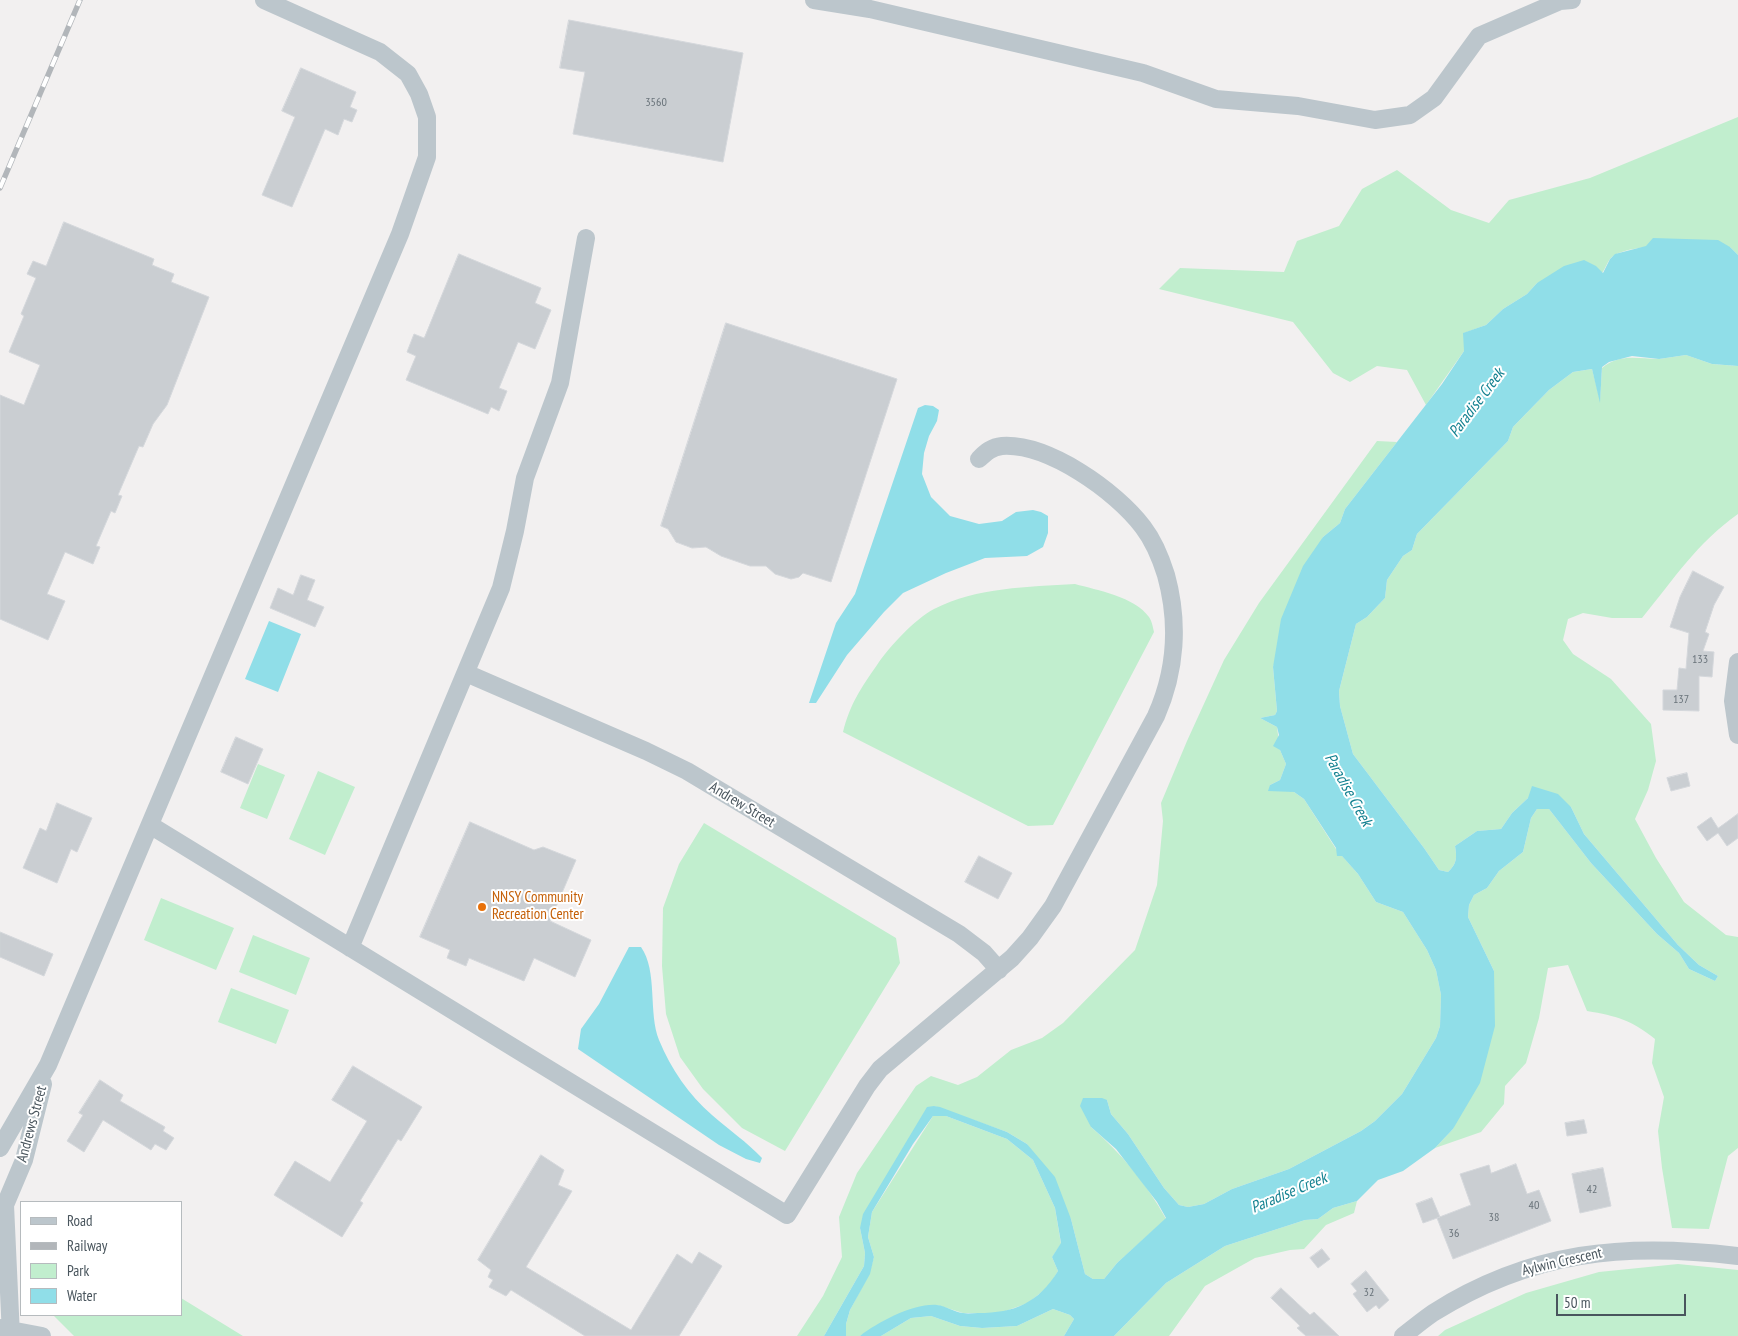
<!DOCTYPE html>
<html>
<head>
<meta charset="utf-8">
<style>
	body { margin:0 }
	#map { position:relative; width:1738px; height:1336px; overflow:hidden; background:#f2f0f0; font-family:"PT Sans Narrow",sans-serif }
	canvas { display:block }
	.legend { position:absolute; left:20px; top:1201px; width:162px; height:115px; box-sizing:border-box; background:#fff; border:1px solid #b6bbbe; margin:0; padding:6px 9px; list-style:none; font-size:15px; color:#49555d }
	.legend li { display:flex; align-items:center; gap:10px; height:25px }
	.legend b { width:25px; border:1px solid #b6bbbe }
	.scale { position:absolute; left:1556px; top:1294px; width:130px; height:22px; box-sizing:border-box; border:2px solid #49555d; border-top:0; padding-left:6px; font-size:15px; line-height:18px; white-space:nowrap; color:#49555d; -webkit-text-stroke:4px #fff; paint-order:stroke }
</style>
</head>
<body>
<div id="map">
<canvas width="1738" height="1336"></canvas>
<ul class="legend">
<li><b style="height:6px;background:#bcc6cc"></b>Road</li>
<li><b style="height:6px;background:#b2b6ba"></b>Railway</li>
<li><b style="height:14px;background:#c1eece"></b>Park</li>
<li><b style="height:14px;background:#90dee8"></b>Water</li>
</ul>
<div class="scale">50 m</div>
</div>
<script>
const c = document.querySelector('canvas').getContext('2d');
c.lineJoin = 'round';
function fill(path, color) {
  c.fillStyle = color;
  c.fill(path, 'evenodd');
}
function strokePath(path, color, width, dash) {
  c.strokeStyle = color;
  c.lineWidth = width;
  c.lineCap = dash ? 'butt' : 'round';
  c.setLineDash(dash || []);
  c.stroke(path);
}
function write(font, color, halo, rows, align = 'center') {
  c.font = font + ' "PT Sans Narrow",sans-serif';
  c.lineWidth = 4;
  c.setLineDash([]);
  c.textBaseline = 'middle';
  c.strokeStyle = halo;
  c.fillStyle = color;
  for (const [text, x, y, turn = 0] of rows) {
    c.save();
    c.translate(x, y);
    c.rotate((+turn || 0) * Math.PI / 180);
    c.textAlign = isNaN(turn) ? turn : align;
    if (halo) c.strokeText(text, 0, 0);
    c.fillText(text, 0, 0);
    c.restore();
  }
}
fill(new Path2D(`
	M1738,117V255L1730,247C1706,246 1625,241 1610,259C1607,263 1605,269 1602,273L1537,283L1527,294L1503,309L1486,325L1464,333V351L1426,405L1407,370L1377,366L1350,382L1333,373L1293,322L1159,289L1180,268L1284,272L1297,241L1339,226L1362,189L1397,170L1451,210L1489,223L1509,200L1590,178Z
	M1686,355L1712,364L1738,366V514C1697,543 1674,579 1642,618H1612L1583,613L1568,619L1563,640L1573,654L1611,679L1651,724L1656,761L1648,790L1635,819L1656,858L1684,902L1726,935L1738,937V1148L1728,1156L1709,1229L1672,1228L1662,1168L1658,1131L1664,1097L1652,1063L1655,1039C1631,1020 1617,1016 1587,1011L1568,965L1548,968L1539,1018L1526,1063L1505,1086L1504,1104L1481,1132L1435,1148L1453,1129L1494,971L1468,917L1469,905L1474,895L1487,888L1499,871L1523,852L1531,818L1537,809H1549L1591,863L1657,934L1679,953L1689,969L1715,981L1718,976L1699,965L1678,945L1584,834L1571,807L1528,798L1512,813L1501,829L1477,831L1455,846C1457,857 1457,864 1448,872L1439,870L1424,848L1353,754L1340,706L1339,691L1356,624L1367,617L1385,598L1387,580L1403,556L1412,550L1417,534L1508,441L1513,427L1549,390L1573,372L1592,369L1600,400L1602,368C1621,353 1637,359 1659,359C1668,358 1677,356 1686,355Z
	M1377,441L1397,442L1345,509L1340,523L1323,537L1273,667L1277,711L1275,715L1260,718L1277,727L1280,750L1286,764L1280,780L1270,785L1294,792L1304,799L1336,849L1358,874L1376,902L1403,912L1427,950L1436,970L1441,995L1440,1026L1436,1038L1402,1094L1375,1121L1361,1131L1289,1169L1232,1189L1204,1204L1188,1207L1179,1205L1164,1188L1128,1134L1111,1114L1107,1100L1091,1127C1121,1153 1147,1184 1166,1219L1117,1263L1104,1279H1093L1085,1274L1071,1219L1027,1144L1007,1132L934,1106L860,1228L865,1253L864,1266L824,1336H797L823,1296L842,1257L839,1217L857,1173L916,1086L931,1076L958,1085L977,1077L1011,1050L1042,1038L1063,1023L1135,950L1157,885L1163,821L1161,803L1187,741L1224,660L1259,603Z
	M1075,584C1097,590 1135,597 1149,617C1152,621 1153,628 1154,632L1053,825L1028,826L843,732C850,704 861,688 877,665C889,647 915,619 934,609C977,587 1028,587 1075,584Z
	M258,764L285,775L267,819L240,808Z
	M318,771L355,787L325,855L289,839Z
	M704,823L896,938L900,963L785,1151L742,1128L703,1089L680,1057L666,1014L662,966L663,908L679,864Z
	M161,898L234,928L216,970L144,940Z
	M253,935L310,958L296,995L239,972Z
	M231,988L289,1010L276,1044L218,1022Z
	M933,1116H946L1007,1139L1033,1160L1055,1208L1061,1244L1052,1257L1058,1271L1049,1286L1028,1303L1000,1313H963L937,1305L889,1319L860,1336H846V1324L850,1310L869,1274L874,1257L868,1237L872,1212Z
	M1357,1201L1354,1213L1326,1225L1304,1249L1290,1250L1255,1258L1205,1286L1169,1336H1114L1166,1283L1225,1246L1305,1220L1318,1219L1333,1208Z
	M1678,1264L1738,1270V1336H1438L1445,1330L1526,1293L1599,1272Z
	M181,1298L243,1336H74L53,1315H181Z
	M1053,1309L1070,1315L1074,1319L1064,1336H881L911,1318L931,1316L960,1326L982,1328L1017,1326Z`), '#c1eece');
fill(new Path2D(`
	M1653,238L1718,240L1730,247L1738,255V366L1712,364L1686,355L1659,359L1632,356L1609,362L1602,367L1600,403L1592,369L1573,372L1549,390L1513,427L1508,441L1417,534L1412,550L1403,556L1387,580L1385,598L1367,617L1356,624L1339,691L1340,706L1353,754L1424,848L1439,870L1448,872C1457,864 1457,857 1455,846L1477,831L1501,829L1512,813L1528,798L1532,786L1558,794L1571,807L1584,834L1678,945L1699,965L1718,976L1715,981L1689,969L1679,953L1657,934L1591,863L1549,809H1537L1531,818L1523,852L1499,871L1487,888L1474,895L1469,905L1468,917L1494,971L1495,1026L1480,1083L1453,1129L1435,1148L1403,1171L1378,1180L1357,1201L1333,1208L1318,1219L1305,1220L1225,1246L1166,1283L1114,1336H1064L1074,1319L1070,1315L1053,1309L1017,1326L982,1328L960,1326L931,1316L911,1318L881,1336H860C878,1322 914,1303 937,1305C946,1306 954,1312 963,1313C968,1314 973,1313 978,1313C1015,1313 1038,1303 1058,1271L1052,1257L1061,1243L1055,1208L1033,1160L1007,1139L946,1116H933L913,1144L872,1212L868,1237L874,1257L870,1274L850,1310L846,1324V1336H824L864,1266L865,1253L860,1228L863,1214L927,1107L934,1106L940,1107L1007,1132L1027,1144L1055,1177L1071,1219L1085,1274L1093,1279H1104L1117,1263L1166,1218L1157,1202L1116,1149L1091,1127L1080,1106L1083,1098H1102L1107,1100L1111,1114L1128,1134L1164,1188L1179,1205L1188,1207L1204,1204L1232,1189L1289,1169L1361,1131L1375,1121L1402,1094L1436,1038L1440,1026L1441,995L1436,970L1427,950L1403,912L1376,902L1358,874L1342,856H1337L1336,848L1304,799L1294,792L1268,791L1270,785L1280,780L1286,764L1280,750L1273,746L1279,735L1277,727L1260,718L1275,715L1277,711L1273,667L1281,619L1303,566L1323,537L1340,523L1345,509L1442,384L1464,351L1463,333L1486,325L1503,309L1527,294L1537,283L1564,266L1584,260L1596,266L1603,273L1610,259L1615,254L1646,246Z
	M925,405L933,406L939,410L937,421L929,436L924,453L922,474L931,497L950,516L979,524L1002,521L1016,512L1033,510L1041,512L1048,516V533L1043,547L1027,556L985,558L946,573L903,593L884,612L847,655L816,703H809L836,623L855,594L918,408Z
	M269,621L301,634L278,692L245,679Z
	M629,947H641C658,971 648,1013 659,1040C671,1069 689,1095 712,1115C729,1130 747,1142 762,1158L760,1163L746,1159L719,1145L578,1049L581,1029L599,1004Z`), '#90dee8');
const building = new Path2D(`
	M569,20L743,53L723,162L573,134L585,72L560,68Z
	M301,68L356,92L350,107L357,110L352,122L344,119L338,135L325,129L292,207L262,195L295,117L282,111Z
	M64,222L154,259L152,265L174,274L171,282L209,297L167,405L153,424L143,447L139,446L118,495L122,496L115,513L111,511L96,546L100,547L93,564L65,552L47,594L65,601L48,640L0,619V395L24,405L40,365L9,352L24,316L21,314L36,278L27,274L33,261L46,266Z
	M459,254L541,288L535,303L551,310L535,349L518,342L499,388L507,391L499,411L491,407L488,414L406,380L416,356L407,352L414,334L424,338Z
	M726,323L897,379L831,582L803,573L799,577L791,579L775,574L766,566H750L721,556L706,547L692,548L676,542L668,529L661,526Z
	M1693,571L1724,587L1714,605L1705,632L1709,634L1703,651L1714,652L1712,677L1699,676V711L1663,710V690H1677L1679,668L1686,669L1689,633L1670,627L1680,597Z
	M301,575L315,580L307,600L324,607L315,627L270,608L278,588L293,595Z
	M236,737L263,749L248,784L221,772Z
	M1687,773L1690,786L1671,791L1667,778Z
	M57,803L92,818L77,852L71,849L57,883L23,868L40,828L46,831Z
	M1738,814V838L1727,846L1718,833L1707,841L1697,827L1711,817L1718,828Z
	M470,822L534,850L543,847L576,860L550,921L591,940L575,977L534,958L524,981L469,958L466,966L447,958L450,950L420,937Z
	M979,856L1012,873L998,899L965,882Z
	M0,932L53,954L44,976L0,957Z
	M353,1066L422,1107L401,1141L398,1139L360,1201L363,1203L342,1237L274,1195L295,1161L330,1182L367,1121L332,1100Z
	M100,1080L123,1095L120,1101L165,1127L163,1131L174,1138L166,1150L155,1144L151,1150L103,1120L84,1152L67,1141L83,1115L79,1113Z
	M1584,1120L1587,1133L1567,1136L1565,1123Z
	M541,1155L564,1170L558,1185L572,1191L526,1267L631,1330L677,1254L692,1264L699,1252L722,1266L679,1336H585L511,1290L506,1296L489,1287L493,1280L488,1277L491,1270L478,1260Z
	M1516,1164L1527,1194L1539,1190L1551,1221L1453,1259L1437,1218L1471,1205L1460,1174L1489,1165L1491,1173Z
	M1603,1168L1611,1206L1580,1213L1572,1174Z
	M1432,1198L1440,1217L1423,1223L1416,1204Z
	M1322,1249L1330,1259L1318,1268L1310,1258Z
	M1366,1271L1389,1300L1379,1309L1376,1305L1367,1312L1353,1294L1357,1291L1351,1284Z
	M1281,1288L1310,1315L1314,1312L1339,1336H1306L1297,1328L1300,1326L1271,1298Z`);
fill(building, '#caced2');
strokePath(building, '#d4d7db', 1);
strokePath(new Path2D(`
	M814,0L870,9L1143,73L1216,99L1298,106L1375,120L1410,115L1434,98L1479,36L1560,1L1572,0
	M1738,662L1733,701L1738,735
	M466,673L646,751L687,771L959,934L984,953L999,970
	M150,825L787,1215L867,1086L880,1069L1012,958L1030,938L1053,906L1156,716C1176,671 1179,622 1166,575C1161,559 1153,540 1143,527C1116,491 1048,443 1002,446C992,447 986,452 979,459
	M350,948L501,588L515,531L525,478L560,383L586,238
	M0,1148L48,1065L400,234L427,157V117L419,94L408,74L380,52L264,0
	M0,1328L42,1336
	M11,1336L5,1205L24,1160L43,1084
	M1403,1336C1413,1328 1423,1320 1433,1313C1531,1251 1625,1242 1738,1256`), '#bcc6cc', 18);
const rail = new Path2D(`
	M0,188L80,0`);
strokePath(rail, '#b2b6ba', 5.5);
strokePath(rail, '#fff', 4, [11]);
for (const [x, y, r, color] of [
	[482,907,5,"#e8710a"]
]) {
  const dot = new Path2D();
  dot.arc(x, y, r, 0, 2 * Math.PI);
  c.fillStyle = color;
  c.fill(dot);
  strokePath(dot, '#fff', 2);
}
write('12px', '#69737a', null, [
	["3560",656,103],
	["133",1700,660],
	["137",1681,700],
	["42",1592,1190],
	["40",1534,1206],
	["38",1494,1218],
	["36",1454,1234],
	["32",1369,1293]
]);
write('15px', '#49555d', '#fff', [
	["Andrew Street",742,805,31],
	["Andrews Street",32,1124,-75],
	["Aylwin Crescent",1562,1262,-13]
]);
write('15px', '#c56008', '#fff', [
	["NNSY Community",492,898],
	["Recreation Center",492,915]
], 'left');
write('italic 16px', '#138190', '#fff', [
	["Paradise Creek",1477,403,-53],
	["Paradise Creek",1348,790,61],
	["Paradise Creek",1289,1193,-23]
]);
</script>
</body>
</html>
